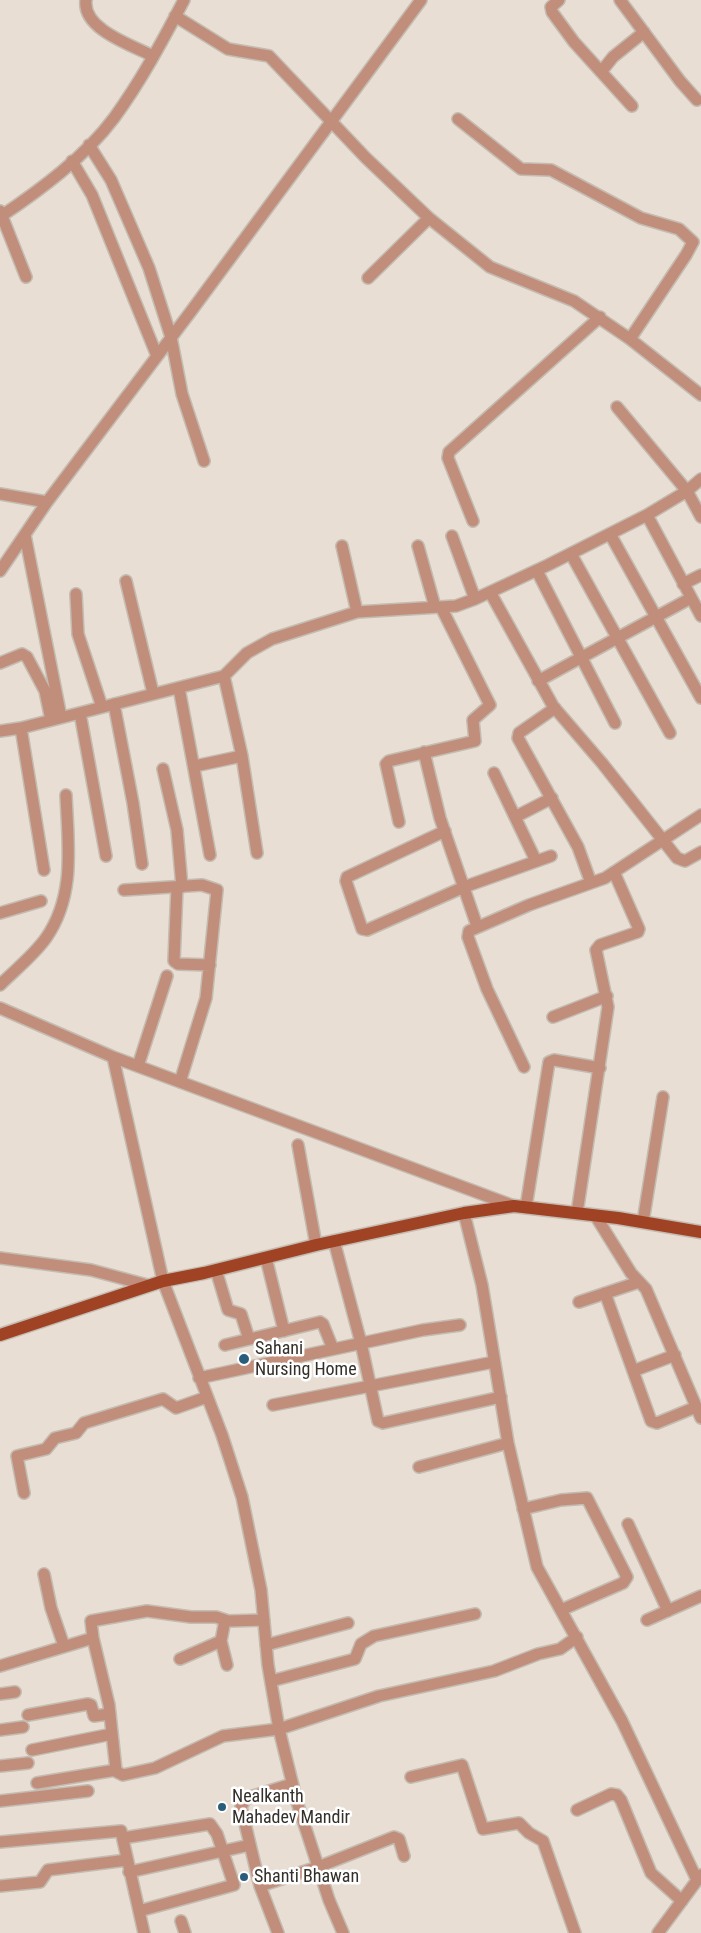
<!DOCTYPE html>
<html>
<head>
<meta charset="utf-8">
<style>
	body { margin:0 }
	canvas { display:block; background:#e8ded3 }
</style>
</head>
<body>
<canvas width="701" height="1933"></canvas>
<script>
const c = document.querySelector('canvas').getContext('2d');
c.lineJoin = 'round';
function strokePath(path, color, width, dash) {
  c.strokeStyle = color;
  c.lineWidth = width;
  c.lineCap = dash ? 'butt' : 'round';
  c.setLineDash(dash || []);
  c.stroke(path);
}
function write(font, color, halo, rows, align = 'center') {
  c.font = font + ' "Roboto Condensed",sans-serif';
  c.lineWidth = 5;
  c.setLineDash([]);
  c.textBaseline = 'middle';
  c.strokeStyle = halo;
  c.fillStyle = color;
  for (const [text, x, y, turn = 0] of rows) {
    c.save();
    c.translate(x, y);
    c.rotate((+turn || 0) * Math.PI / 180);
    c.textAlign = isNaN(turn) ? turn : align;
    if (halo) c.strokeText(text, 0, 0);
    c.fillText(text, 0, 0);
    c.restore();
  }
}
const minor = new Path2D(`
	M86,0C82,29 131,45 153,56
	M559,0L551,7L552,12L574,42L632,106
	M620,0L680,81L697,100
	M175,16L228,49L269,56L366,158L429,218L490,267L574,301L630,339L701,395
	M601,72L613,57L644,32
	M458,119L521,169L551,170L641,218L679,229L693,242L686,255L630,339
	M89,145L111,180L149,268L171,337L182,394L204,461
	M72,161L92,195L157,356
	M0,211L26,277
	M0,217C40,190 85,157 114,118C141,81 163,40 184,0
	M368,278L429,218
	M617,407L687,491L701,517
	M0,494L47,502
	M647,515L701,616
	M473,521L448,458L449,452L600,317
	M610,534L701,698
	M25,535L61,717
	M452,536L475,599
	M342,546L357,612
	M418,546L435,607
	M571,554L670,733
	M0,571L47,502L192,310L421,0
	M537,571L615,723
	M126,581L153,693
	M683,584L701,575
	M490,592L553,706L602,763L677,858L685,861L701,852
	M76,594L78,634L102,707
	M0,663L22,654L27,657L45,691L51,720
	M224,676L242,756L257,853
	M538,681L691,598
	M179,688L210,855
	M114,704L133,803L142,864
	M555,708L519,733L518,738L578,847L591,883
	M80,713L106,856
	M21,728L44,870
	M0,731L21,728L224,676L247,653L272,639L357,612L456,606L475,599L548,565L647,515L687,491L701,479
	M424,752L440,818L477,926
	M195,766L242,756
	M163,769L177,830L182,887
	M494,773L536,861
	M515,817L552,798
	M399,822L386,764L389,761L475,741L473,720L490,705L441,607
	M445,831L347,877L346,881L362,929L367,930L464,887L551,856
	M177,887L174,961L178,964L210,965
	M124,890L202,885L217,890L206,998L180,1082
	M0,913L41,901
	M0,985C15,970 34,955 46,938C76,895 68,844 66,795
	M0,1008L113,1057L514,1206
	M553,1017L607,996
	M113,1057L163,1281L222,1435L242,1497L261,1590L268,1665L279,1729L297,1802L329,1900L343,1933
	M138,1066L167,976
	M524,1067L487,989L468,937L469,931L529,905L605,878L701,815
	M298,1145L316,1245
	M526,1207L549,1062L554,1060L600,1068
	M464,1213L482,1285L508,1443L537,1567L622,1721L697,1880
	M577,1213L608,1007L596,950L600,945L638,932L639,929L614,872
	M595,1215L631,1273L646,1289L701,1418
	M643,1222L663,1097
	M334,1241L361,1343L378,1421L383,1423L501,1397
	M0,1258L91,1270L147,1285
	M266,1258L284,1331
	M216,1270L228,1310L241,1314L249,1339
	M605,1293L651,1421L657,1423L696,1407
	M579,1302L639,1282
	M225,1345L320,1322L323,1324L333,1349
	M633,1371L675,1355
	M199,1378L423,1330L460,1325
	M273,1405L494,1362
	M419,1467L508,1443
	M24,1493L17,1456L46,1449L55,1438L76,1433L84,1423L163,1399L176,1408L207,1397
	M523,1509L561,1500L587,1498L627,1577L623,1583L561,1610
	M628,1524L668,1611
	M44,1574L51,1608L64,1646
	M225,1620L221,1641L227,1665
	M647,1620L701,1596
	M266,1645L348,1623
	M180,1659L221,1641
	M0,1666L93,1638
	M271,1681L355,1659L361,1644L374,1636L475,1614
	M0,1694L15,1692
	M28,1715L88,1704L91,1705L94,1716L110,1714
	M0,1730L23,1727
	M32,1750L112,1734
	M0,1766L28,1763
	M115,1771L123,1775L155,1768L223,1736L279,1729L379,1696L494,1671L538,1654L560,1649L577,1637
	M411,1777L462,1765L483,1829L519,1823L529,1833L543,1841L575,1933
	M37,1783L116,1770L109,1705L93,1638L91,1621L147,1611L191,1617H216L228,1621L264,1620
	M0,1801L88,1791
	M577,1810L611,1794L617,1795L621,1800L651,1873L682,1901
	M123,1838L210,1824L217,1834L234,1885L139,1911
	M0,1842L121,1831L144,1933
	M129,1872L250,1845
	M0,1886L40,1882L48,1870L127,1860
	M260,1886L318,1867L394,1837L399,1839L404,1856
	M181,1921L185,1933
	M278,1933L260,1886L241,1807L245,1800L250,1797L292,1784
	M658,1933L701,1875`);
const major = new Path2D(`
	M0,1335L163,1281L204,1273L316,1245L464,1213L514,1206L618,1218L701,1232`);
strokePath(minor, '#c4bbb1', 14);
strokePath(major, '#c4bbb1', 15);
strokePath(minor, '#c28e7c', 11);
strokePath(major, '#9f4324', 12);
for (const [x, y, r, color] of [
	[244,1359,6,"#2a5d7a"],
	[222,1807,5,"#2a5d7a"],
	[244,1877,5,"#2a5d7a"]
]) {
  const dot = new Path2D();
  dot.arc(x, y, r, 0, 2 * Math.PI);
  c.fillStyle = color;
  c.fill(dot);
  strokePath(dot, '#fff', 2);
}
write('18px', '#332f2a', '#fff', [
	["Sahani",255,1349],
	["Nursing Home",255,1370],
	["Nealkanth",232,1797],
	["Mahadev Mandir",232,1818],
	["Shanti Bhawan",254,1877]
], 'left');
</script>
</body>
</html>
